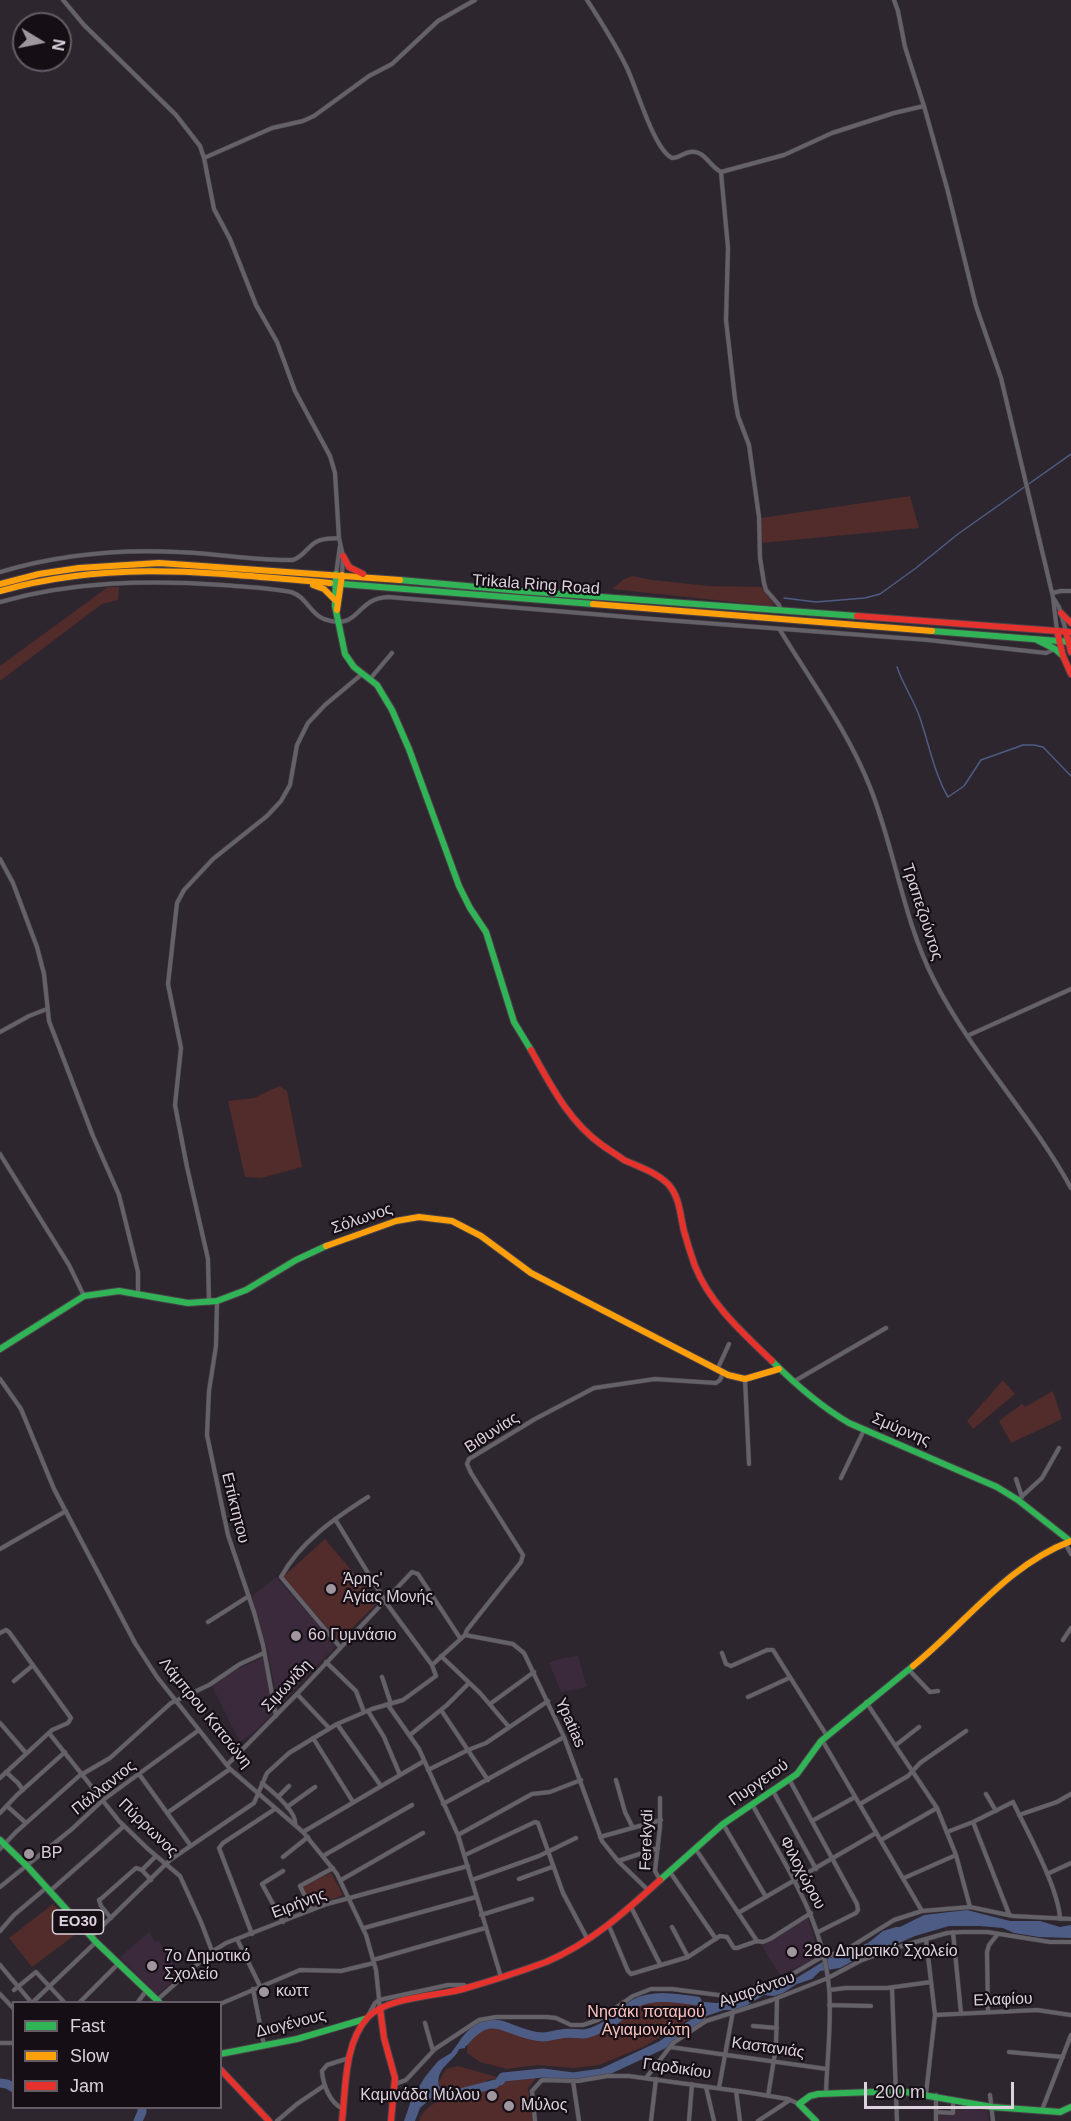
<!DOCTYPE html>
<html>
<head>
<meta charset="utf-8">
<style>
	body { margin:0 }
	#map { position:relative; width:1071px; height:2121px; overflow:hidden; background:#2e262e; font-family:Arial,sans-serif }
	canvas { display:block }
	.legend { position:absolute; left:12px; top:2001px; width:210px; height:108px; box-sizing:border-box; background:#150e15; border:2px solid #655c65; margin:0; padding:8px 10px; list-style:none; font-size:18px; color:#dcd2dd }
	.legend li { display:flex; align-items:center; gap:12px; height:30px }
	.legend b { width:30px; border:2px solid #655c65 }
	.north { position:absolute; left:12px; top:12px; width:60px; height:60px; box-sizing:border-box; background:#150e15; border:2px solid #655c65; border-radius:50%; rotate:100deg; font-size:16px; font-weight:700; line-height:24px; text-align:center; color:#dcd2dd }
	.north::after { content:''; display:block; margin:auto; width:21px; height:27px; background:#9f96a0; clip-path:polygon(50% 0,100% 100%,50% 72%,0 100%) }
	.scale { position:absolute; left:864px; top:2082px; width:150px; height:27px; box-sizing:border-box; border:3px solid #dcd2dd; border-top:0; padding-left:8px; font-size:18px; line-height:21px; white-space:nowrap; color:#dcd2dd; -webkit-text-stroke:4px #150e15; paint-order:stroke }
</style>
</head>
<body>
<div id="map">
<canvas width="1071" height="2121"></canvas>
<ul class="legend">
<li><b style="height:8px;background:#30b455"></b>Fast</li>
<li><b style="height:8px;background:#ff9f0a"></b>Slow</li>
<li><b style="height:8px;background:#e5322d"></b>Jam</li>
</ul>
<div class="north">N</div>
<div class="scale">200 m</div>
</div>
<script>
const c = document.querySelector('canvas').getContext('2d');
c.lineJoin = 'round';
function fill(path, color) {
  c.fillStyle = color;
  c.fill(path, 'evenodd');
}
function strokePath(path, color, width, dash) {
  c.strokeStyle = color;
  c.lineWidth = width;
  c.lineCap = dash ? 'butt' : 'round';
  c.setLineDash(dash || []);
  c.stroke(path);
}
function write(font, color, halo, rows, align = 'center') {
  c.font = font + ' Arial,sans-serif';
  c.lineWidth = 4.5;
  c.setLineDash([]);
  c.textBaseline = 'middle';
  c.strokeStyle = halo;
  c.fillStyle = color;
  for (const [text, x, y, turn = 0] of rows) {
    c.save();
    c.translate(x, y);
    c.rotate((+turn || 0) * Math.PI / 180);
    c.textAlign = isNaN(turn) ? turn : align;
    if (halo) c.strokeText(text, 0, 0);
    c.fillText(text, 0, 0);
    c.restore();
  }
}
fill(new Path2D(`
	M276,1577L336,1646L278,1707L268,1652L252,1596Z
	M578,1656L587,1687L561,1692L549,1663L559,1659Z
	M263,1658L273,1714L253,1733L240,1742L212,1686L234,1670Z
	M808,1918L819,1957L780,1975L762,1946Z
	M149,1932L155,1942L158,1940L170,1960L182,1973L157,1995L120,1957Z
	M955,2105L987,2111L989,2121H939V2114L955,2116Z`), '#3b293c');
fill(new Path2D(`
	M910,496L919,528L761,543V518Z
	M632,576L652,580L709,586L762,587L774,605L771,606L612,589L624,579Z
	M108,587H119L118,600L102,604L0,681V666Z
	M279,1086L287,1091L302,1167L261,1178L245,1177L228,1101L254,1098Z
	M1003,1380L1015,1394L973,1429L967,1421Z
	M1053,1391L1062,1419L1011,1443L999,1421L1022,1404L1025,1407Z
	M325,1539L378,1602L339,1641L283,1577Z
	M331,1873L343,1895L311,1907L301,1887Z
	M53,1904L79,1932L32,1967L9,1938Z
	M653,2000L694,2001L697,2008L692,2017L669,2032L643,2047L599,2065L574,2068L538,2065L507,2069L480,2062L467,2053C467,2045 469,2039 476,2033C494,2017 518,2039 538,2040C547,2041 556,2036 565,2035C570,2035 574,2038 579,2037C591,2037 608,2027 617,2021C630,2012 637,2002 653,2000Z
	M458,2066L497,2077L496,2079L487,2080L478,2089H462L448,2095L438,2083L446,2069Z
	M539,2075L528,2088L533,2121H419C427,2095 472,2093 495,2089L494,2082Z`), '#522b2b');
fill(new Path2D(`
	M967,1910L1010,1921H1040L1060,1927L1071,1925V1938L1039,1937L1014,1933L1003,1928L980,1926H949L915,1936L883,1950L864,1955L840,1968L820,1971L812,1979L797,1984L783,1993L774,1996L764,1995L739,2010H724L701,2018L697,2001L715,2003L739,2002L798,1977L829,1958L845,1955L858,1947L868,1943L883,1931L896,1927H900L924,1915Z
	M462,2038L465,2044V2048L459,2049C455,2061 435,2067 439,2086L445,2090L448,2096L438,2092L420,2108L415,2121H404L412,2098L425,2077L438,2061L451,2053Z`), '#4d5c85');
strokePath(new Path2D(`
	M784,598L816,602L865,598L880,594L916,568L958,534L1071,454
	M897,667C903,685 914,700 920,718C929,744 934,773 948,797L964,786L981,760L1023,745H1034L1043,747L1071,776`), '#4d5c85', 1.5);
strokePath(new Path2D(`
	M464,2042C494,2005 508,2036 543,2037C549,2037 554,2035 561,2034C568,2032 576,2034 583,2034C594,2033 612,2023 620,2016C625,2012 628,2007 634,2004C652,1994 678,1998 697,2001
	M500,2081L503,2077L543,2073L573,2077L602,2073L662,2045L701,2018
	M0,2083L7,2084L14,2088
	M448,2096L495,2084
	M138,2121L142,2112V2108`), '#4d5c85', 9);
const street = new Path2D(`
	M63,0L84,25L176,115L200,146L204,158L214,209L230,239L256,305L277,342L295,391L330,456L335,473L339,538L343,556L342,575
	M587,0C600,20 614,42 625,64C636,84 653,149 672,158C679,158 683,153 690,152C704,149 710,167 721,172L784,155L832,133L894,113L924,106
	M894,0L898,11L905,47L924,106L947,188L976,306L1001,378L1053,597L1057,631
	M204,158L272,128L303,121L314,116L369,76L392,64L438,21L475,0
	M721,172L728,248L726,320L735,399L738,416L749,445L759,517L760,558L764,583L766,590L779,605L781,611
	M0,572C57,555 118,549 178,552C216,553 255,561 293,560C305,556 308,545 318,541C324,538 333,539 339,538
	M336,574L340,546
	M1052,593L1061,591H1071
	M1054,599L1059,607L1066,631
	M0,602C73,581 148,580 223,585C246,587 269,588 291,592C307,597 310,614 324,619C360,632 355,598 388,597L652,619L928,640L1046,653L1055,649
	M780,630C811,681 848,731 870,787C895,850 903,919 934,980C972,1055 1031,1115 1071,1188
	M370,679L392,653
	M0,859L13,883L37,947L44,974L49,1021L93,1136L119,1195L138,1272V1294
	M0,1032L29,1016L47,1009
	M967,1036L1071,989
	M0,1154L69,1265L84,1296
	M217,1301L216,1346L209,1391L207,1435L228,1535L254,1612L263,1645L276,1716
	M209,1303L208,1259L187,1167L175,1105L181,1048L168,984L177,903L184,890L213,859L267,816L281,801L290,785L297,745L308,723L325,705L362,674
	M717,1370L729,1344
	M0,1379L21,1409L54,1489L135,1643L157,1677L230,1769L303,1832L337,1874L366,1935L376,1970L380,2008
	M745,1379L749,1464
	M793,1382L886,1328
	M841,1478L864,1430
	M1016,1479L1022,1497
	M1018,1500L1042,1478L1059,1448
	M1065,1543L1071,1554
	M0,1549L66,1511
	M208,1622L249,1596
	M0,1633L6,1630L9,1632L71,1718L68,1723L52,1730L0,1778
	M465,1635L467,1630L521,1562L523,1555L471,1473L467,1464L469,1459L535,1419L594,1388L655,1379L716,1383L720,1380L723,1373
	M1063,1640L1071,1628
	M340,1647L281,1577C300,1542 335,1518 368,1497
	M722,1653L726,1664L731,1666L767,1650H773L827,1736
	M441,1656L480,1693L509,1727
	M326,1662L356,1691L364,1712
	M432,1665L465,1635L513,1644L524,1653L564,1737L602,1841L618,1861L649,1891
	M909,1670L930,1692L938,1691
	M382,1677L391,1704
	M14,1681L32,1666
	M297,1694L329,1728
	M748,1697L789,1678
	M866,1702L937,1808L956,1855L970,1907
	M490,1704L534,1672
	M388,1705L419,1749L458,1835L501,1977
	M441,1710L488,1780
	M368,1711L384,1737L400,1775
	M0,1723L26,1753
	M337,1724L381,1786
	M49,1733L119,1821L148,1849L180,1876L201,1922L212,1951
	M410,1735L447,1705L469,1683
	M313,1738L353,1802
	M822,1740L922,1911
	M896,1745L919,1727
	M227,1765L297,1694L412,1572L418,1574L460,1638
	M428,1770L468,1750L486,1743L548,1701
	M6,1772L18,1783L23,1790
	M139,1774L191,1846
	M789,1779L857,1904L858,1910L856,1913L818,1932
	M616,1780L625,1812L633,1828
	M262,1783C272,1791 298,1812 295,1825
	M773,1791L816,1869
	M986,1794L996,1811
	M278,1797L289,1786
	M443,1804L564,1737
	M752,1804C784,1863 823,1919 829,1988C832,2022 827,2059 826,2093
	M860,1804L908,1776L920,1763L966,1731
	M7,1806L26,1823
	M287,1807L315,1787
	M0,1813L17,1795L65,1752
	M167,1813L230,1769
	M1019,1815L1057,1802L1071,1794
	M812,1821L855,1797
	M973,1822L1009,1914
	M723,1824L766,1897
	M303,1832L424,1761
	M947,1832L973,1822L1013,1802C1027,1831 1059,1889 1060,1919
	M458,1835L532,1794L550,1792L581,1780
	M600,1837L661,1820
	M881,1840L937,1808
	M695,1848L757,1941L763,1942L770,1939L811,1913
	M0,1849L16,1832L79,1776L110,1758L171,1703L209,1685L240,1664L264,1653
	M465,1855L535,1822L538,1823L563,1893L588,1940
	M323,1856L412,1805
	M283,1857L308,1837
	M618,1861L658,1848
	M142,1870L156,1856
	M670,1872L716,1939
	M1047,1874L1071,1863
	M904,1878L956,1855
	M519,1879L552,1867
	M341,1880L423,1833
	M472,1880L539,1856L576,1838
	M660,1880L655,1871L660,1827V1798
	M0,1887L72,1829L103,1800L199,1730
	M50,1891L124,1826
	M631,1907L660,1964
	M312,1910L300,1886L333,1868
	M738,1913L876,1833
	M481,1915L532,1899
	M111,1918L101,1906L99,1900L102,1898L136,1868L142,1870L151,1880
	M283,1922L262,1884L283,1871
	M609,1926L628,1971L631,1974L688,1957L720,1936L727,1937L734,1948H737L757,1941
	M672,1927L688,1957
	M364,1928L476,1897
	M0,1931L14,1915L46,1888
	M953,1932L961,2013
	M252,1934L219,1848L223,1843L275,1809
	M91,1937L170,1860L254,1803L267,1773L289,1753L337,1724L372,1709L403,1700L436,1676L432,1665L387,1604L335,1519
	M237,1939L260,1986
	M373,1960L485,1928
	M0,1965L31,2002
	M892,1988L897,2121
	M253,1989L264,2045
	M14,1990L36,1972L64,2002
	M829,1990L846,1988H887L931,1982
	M0,1994L14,2009
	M157,2000L210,1953L226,1943L327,1904L468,1866
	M33,2002L96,1942
	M80,2002L118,1964
	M138,2002L146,1991
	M220,2004L300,1970L341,1971L374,1963
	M829,2005L871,2006
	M988,2011L987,1952L989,1945L997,1935
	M935,2015L1037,2010L1071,2015
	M368,2016L375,2003L379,2000L448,1985H464L467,1987
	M425,2023L433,2051
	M753,2026L777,2028
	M0,2043H14
	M670,2047L827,2069
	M1009,2052L1063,2057
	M646,2078L673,2043L706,2021L772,2000L828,1978L862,1960L905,1945L947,1933L962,1932H987L1050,1942H1071
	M573,2081L579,2121
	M395,2084L406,2080L435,2049L479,2020L496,2017H547L556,2018L571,2025H583L598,2020L633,1996L651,1989H672L726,1996L747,1993L784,1979L820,1958L844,1951L894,1920L922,1911L970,1907L1013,1916L1071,1919
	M706,2087L714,2121
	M719,2088L733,2011
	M736,2091L740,2121
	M926,2094L935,2015L926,1939
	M990,2095L993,2121
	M768,2096L776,2047L777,1998
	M343,2109C330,2103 323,2085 322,2071L327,2065L349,2058
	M1042,2110L1071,2035
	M936,2112L953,2113V2100
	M277,2121L297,2104L325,2085
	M535,2121L532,2091L542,2080L578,2081L607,2076H629L745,2092L788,2099L799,2104
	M651,2121L656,2079
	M689,2121L692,2084
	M758,2121L790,2100
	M936,2121V2095`);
const fast = new Path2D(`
	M336,574L335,606L345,654L354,667L377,685L392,710L409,749L459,886L470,908L486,932L514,1022L531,1050
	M400,580L521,591L857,616
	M330,583L593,604
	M932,631L1071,642
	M1037,640L1055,649L1063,656
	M0,1349L84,1296L119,1291L188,1303L217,1301L246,1290L296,1260L326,1246
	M772,1361C795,1384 820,1406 849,1423L997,1487L1018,1500L1070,1541
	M0,1840L27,1866L96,1942L159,2002
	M660,1880L723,1824L797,1774L821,1741L913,1666
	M220,2054L297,2039L365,2019
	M816,2121L799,2104L810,2096L818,2094L900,2091L992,2107L1060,2112L1071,2107`);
const slow = new Path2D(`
	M0,584L39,574L79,568L159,563L400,580
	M313,585L324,589L335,600
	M0,591C114,559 214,573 330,583
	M593,604L932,631
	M337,610L342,575
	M326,1246L396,1221L419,1217L452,1221L481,1236L531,1273L728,1375L745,1379L779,1369
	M913,1666C965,1624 1007,1565 1071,1541`);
const jam = new Path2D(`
	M343,556L349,567L363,574
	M1061,613L1071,623
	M857,616L1071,632
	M1057,631L1063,656L1071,674
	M1066,632L1071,652
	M531,1050C550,1084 569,1122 602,1145C609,1150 617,1155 624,1160C639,1167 656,1172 668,1184C680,1197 680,1215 684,1231C687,1242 691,1255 695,1266C710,1304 743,1333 772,1361
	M380,2008L384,2038L395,2078L391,2121
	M220,2069L269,2121
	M342,2121C346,2087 344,2043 368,2017C387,1997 438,1996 463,1989C491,1981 519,1972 546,1962C591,1943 625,1912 660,1880`);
strokePath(street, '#494249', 5);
strokePath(fast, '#494249', 8);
strokePath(slow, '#494249', 8);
strokePath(jam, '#494249', 8);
strokePath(street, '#646168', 4);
strokePath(fast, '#30b455', 6);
strokePath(slow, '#ff9f0a', 6);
strokePath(jam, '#e5322d', 6);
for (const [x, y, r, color] of [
	[331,1589,6,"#9f96a0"],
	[296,1636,6,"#9f96a0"],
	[29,1854,6,"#9f96a0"],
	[792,1952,6,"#9f96a0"],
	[152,1966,6,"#9f96a0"],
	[264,1992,6,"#9f96a0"],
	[492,2096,6,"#9f96a0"],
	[509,2106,6,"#9f96a0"]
]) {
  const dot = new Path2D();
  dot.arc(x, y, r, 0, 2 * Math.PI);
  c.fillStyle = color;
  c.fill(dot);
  strokePath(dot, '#150e15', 2);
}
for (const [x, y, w] of [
	[78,1922,51]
]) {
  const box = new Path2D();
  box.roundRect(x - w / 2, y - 12, w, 24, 4.5);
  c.fillStyle = '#150e15';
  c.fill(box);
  strokePath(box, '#dcd2dd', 1.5);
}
write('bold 15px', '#dcd2dd', null, [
	["ΕΟ30",78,1922]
]);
write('16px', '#dcd2dd', '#150e15', [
	["Trikala Ring Road",536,585,4],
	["Τραπεζούντος",922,912,72],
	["Σόλωνος",362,1219,-19],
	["Σμύρνης",901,1430,23],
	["Βιθυνίας",492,1433,-33],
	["Επίκτητου",235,1508,76],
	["Σιμωνίδη",287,1686,-47],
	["Λάμπρου Κατσώνη",205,1713,51],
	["Ypatias",570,1723,66],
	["Πυργετού",759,1783,-35],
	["Πάλλαντος",104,1788,-39],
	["Πύρρωνος",148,1828,44],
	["Ferekydi",647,1840,-88],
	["Φιλοχώρου",802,1873,62],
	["Ειρήνης",299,1904,-21],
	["Αμαράντου",757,1990,-19],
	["Ελαφίου",1003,2000,-2],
	["Διογένους",291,2024,-14],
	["Καστανιάς",768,2048,8],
	["Γαρδικίου",677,2069,8]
]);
write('16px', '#dcd2dd', '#150e15', [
	["Άρης'",343,1580],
	["Αγίας Μονής",343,1598],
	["6ο Γυμνάσιο",308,1636],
	["BP",41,1854],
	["28ο Δημοτικό Σχολείο",804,1952],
	["7ο Δημοτικό",164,1957],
	["Σχολείο",164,1975],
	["κωττ",276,1992],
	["Καμινάδα Μύλου",480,2096,"right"],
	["Μύλος",521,2106]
], 'left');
write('16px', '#fac3c0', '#150e15', [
	["Νησάκι ποταμού",646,2013],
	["Αγιαμονιώτη",646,2031]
]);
</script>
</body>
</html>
